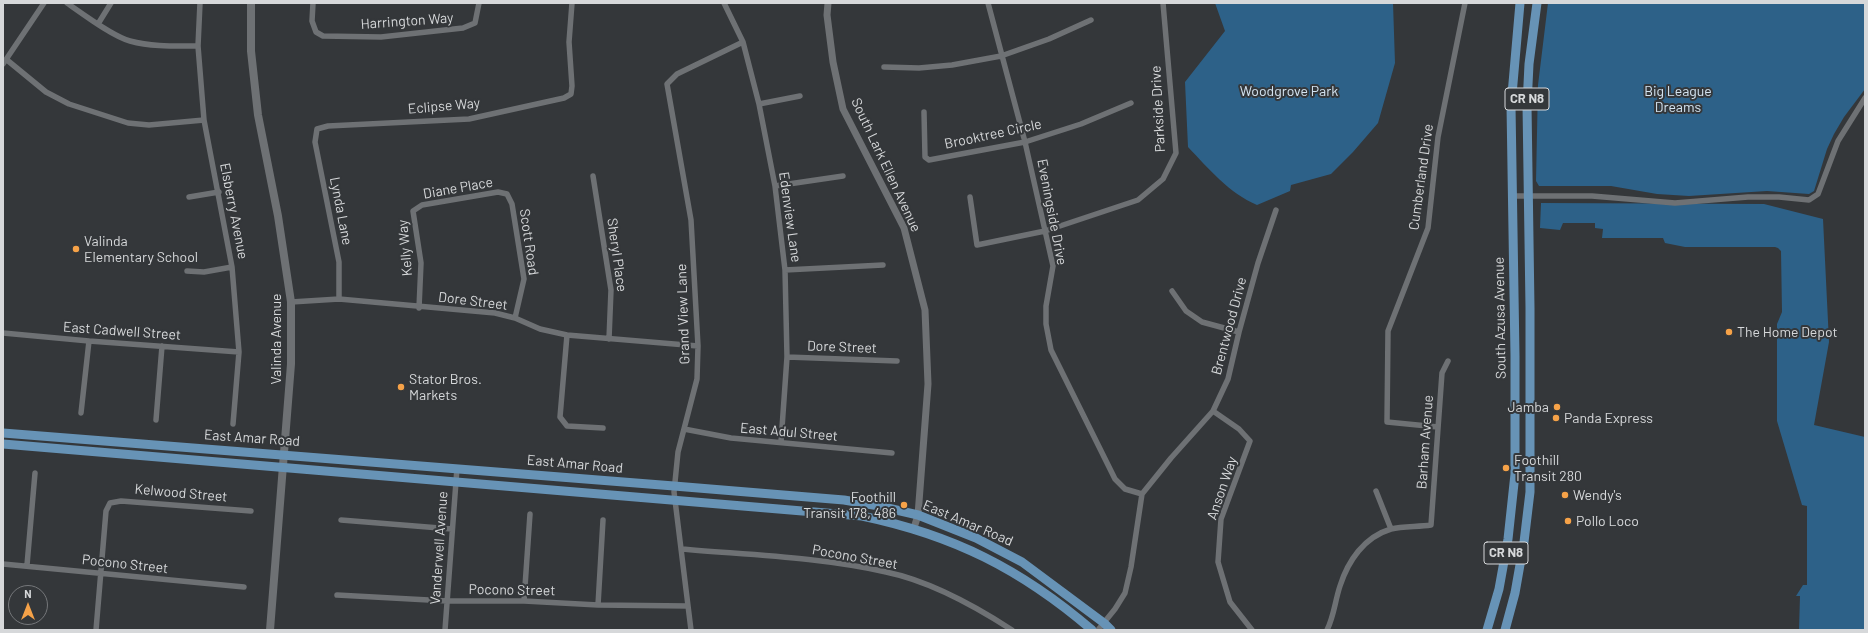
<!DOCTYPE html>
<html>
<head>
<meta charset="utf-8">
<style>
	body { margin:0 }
	#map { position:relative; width:1868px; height:633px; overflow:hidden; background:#34373a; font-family:Barlow,sans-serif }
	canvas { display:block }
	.frame { position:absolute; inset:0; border:4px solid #d6d8da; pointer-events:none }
	.north { position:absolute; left:8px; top:585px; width:40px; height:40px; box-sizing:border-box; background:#34373a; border:1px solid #75777a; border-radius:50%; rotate:0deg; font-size:11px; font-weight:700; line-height:16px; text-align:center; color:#d6d8da }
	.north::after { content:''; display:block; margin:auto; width:14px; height:18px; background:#f6a248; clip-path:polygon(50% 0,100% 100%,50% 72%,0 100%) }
</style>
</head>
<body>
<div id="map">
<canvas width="1868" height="633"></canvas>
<div class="frame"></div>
<div class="north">N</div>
</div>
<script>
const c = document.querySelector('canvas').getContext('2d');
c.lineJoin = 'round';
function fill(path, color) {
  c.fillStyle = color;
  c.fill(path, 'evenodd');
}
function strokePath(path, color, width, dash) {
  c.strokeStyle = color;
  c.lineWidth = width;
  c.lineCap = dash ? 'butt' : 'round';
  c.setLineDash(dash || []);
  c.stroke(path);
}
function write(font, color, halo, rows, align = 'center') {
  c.font = font + ' Barlow,sans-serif';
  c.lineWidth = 4;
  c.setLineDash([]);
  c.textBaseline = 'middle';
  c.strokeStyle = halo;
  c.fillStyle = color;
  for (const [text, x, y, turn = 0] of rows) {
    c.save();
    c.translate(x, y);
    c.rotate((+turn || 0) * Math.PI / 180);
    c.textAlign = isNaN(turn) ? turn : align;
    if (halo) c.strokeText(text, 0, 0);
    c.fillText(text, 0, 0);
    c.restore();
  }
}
fill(new Path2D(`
	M1215,3H1393L1395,63L1378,123L1353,152L1331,174L1291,185L1290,191L1257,205C1229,193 1209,169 1188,147L1185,82L1225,31Z
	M1548,3H1865V89L1844,117L1834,134L1827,149L1814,191L1809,194L1767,191L1689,196L1657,194L1611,186H1539L1536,181L1538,85Z
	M1541,203L1764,204L1823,219L1829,342L1814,425L1865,437V630H1799L1800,596H1796L1803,585H1807V506L1802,505L1777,421V324L1782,312L1781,251L1778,248L1775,247H1685L1665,243L1663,238H1602L1603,229L1595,228V223H1563L1560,230L1540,228Z`), '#2d6188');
strokePath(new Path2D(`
	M67,3C83,14 112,36 130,41C152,47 175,46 198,46
	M200,3L198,46L204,120L232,267L239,352L233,424
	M313,3L312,21L316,32L323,36L381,37L463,28L475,23L479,3
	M724,3L743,42L759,104L775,186L785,270L787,357L781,442
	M988,3L1025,142L1053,266L1046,306V324L1051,350L1115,479L1125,489L1142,494
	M98,24L111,3
	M7,60L46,92L69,104L128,123L149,125L204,120
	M3,64L44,3
	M884,67L919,68L952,65L1001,56L1049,39L1091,20
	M759,104L800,96
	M924,112L925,157L929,160L1025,142L1081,124L1131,103
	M593,176L611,290L609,339
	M775,186L843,176
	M1512,196H1592L1675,203L1748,197H1779L1809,200L1818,194L1838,141L1865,98
	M189,197L219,192
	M970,197L977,245L1045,231L1138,200L1163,179L1176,153L1163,3
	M785,270L883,265
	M187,271L204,272L232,267
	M1172,291L1186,311L1202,322L1239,332
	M339,299V262L315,142L317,129L328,126L469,119L564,98L571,94L572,86L569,42L572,3
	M291,302L339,299L495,313L515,318L540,329L567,335L698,346
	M419,308L421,263L413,211L422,205L498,192L507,194L512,204L524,279L515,318
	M3,333L89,341L239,352
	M567,335L560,417L567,426L603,428
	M787,357L897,361
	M1213,411L1239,429L1250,441L1221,519L1218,562L1230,602L1252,630
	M81,413L89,341
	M156,420L162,346
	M1438,427L1387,422L1388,331L1428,228L1438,137L1465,3
	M684,429L731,438L892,453
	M1376,491L1391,529
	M341,520L452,529
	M681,549C749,555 819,557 886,572C930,581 975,606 1012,630
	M3,564L244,587
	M27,565L35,473
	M337,595L447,601H524L598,605L688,606
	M524,601L530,514
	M598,605L603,520
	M96,630L106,511L110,503L121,501L251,511
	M445,630L457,468
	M691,630L674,492L678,452L697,379L698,346L691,220L667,84L677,74L743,42
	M1098,630L1115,609L1125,593L1131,567L1142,494L1171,458L1213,411L1228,379L1239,332L1258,263L1276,210
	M1327,630C1334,616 1335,601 1340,586C1348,561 1364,537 1391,529C1403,526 1418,527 1431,525L1442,373L1448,361`), '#6e7174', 5.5);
strokePath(new Path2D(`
	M828,3L827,15L833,62L843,109L904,228L925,310L928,384L918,515L914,528`), '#6e7174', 7);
strokePath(new Path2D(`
	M251,3V51L258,115L278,216L291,302V364L270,630`), '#6e7174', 8);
strokePath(new Path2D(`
	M3,433L674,486L844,500L879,506L918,515L976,538L1022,562L1104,623L1111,630
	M3,444L862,516C953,535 1021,569 1092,630
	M1487,630L1499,589L1508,539L1515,474V356L1511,106L1520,3
	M1505,630L1515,593L1524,542L1530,492V308L1527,105L1529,64L1537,3`), '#6793b6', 9);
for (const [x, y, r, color] of [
	[76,249,4,"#f6a248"],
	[1729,332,4,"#f6a248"],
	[401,387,4,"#f6a248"],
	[1557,407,4,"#f6a248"],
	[1556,418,4,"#f6a248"],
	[1506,468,4,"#f6a248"],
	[1565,495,4,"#f6a248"],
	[904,505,4,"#f6a248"],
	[1568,521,4,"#f6a248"]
]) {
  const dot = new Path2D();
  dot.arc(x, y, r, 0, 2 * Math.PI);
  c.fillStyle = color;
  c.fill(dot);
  strokePath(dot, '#34373a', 1.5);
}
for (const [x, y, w] of [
	[1527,99,44],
	[1506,553,44]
]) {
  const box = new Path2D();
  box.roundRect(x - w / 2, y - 11, w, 22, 3);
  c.fillStyle = '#34373a';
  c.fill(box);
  strokePath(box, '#d6d8da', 1);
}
write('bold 13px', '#d6d8da', null, [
	["CR N8",1527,99],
	["CR N8",1506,553]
]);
write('14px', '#d6d8da', '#34373a', [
	["Harrington Way",407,21,-4],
	["Eclipse Way",444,106,-5],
	["Parkside Drive",1158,109,-93],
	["Brooktree Circle",993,134,-12],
	["South Lark Ellen Avenue",886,165,65],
	["Cumberland Drive",1421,177,-82],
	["Diane Place",458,188,-10],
	["Elsberry Avenue",234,211,79],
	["Lynda Lane",341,211,79],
	["Eveningside Drive",1052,212,79],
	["Edenview Lane",790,217,82],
	["Scott Road",529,242,82],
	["Kelly Way",405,248,-95],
	["Sheryl Place",617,255,82],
	["Dore Street",473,301,7],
	["Grand View Lane",683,314,-92],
	["South Azusa Avenue",1500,318,-91],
	["Brentwood Drive",1229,326,-75],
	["East Cadwell Street",122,331,4],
	["Valinda Avenue",276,339,-90],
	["Dore Street",842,347,2],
	["East Adul Street",789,432,5],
	["East Amar Road",252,438,4],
	["Barham Avenue",1425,442,-86],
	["East Amar Road",575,464,5],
	["Anson Way",1222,488,-71],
	["Kelwood Street",181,493,5],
	["East Amar Road",968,523,23],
	["Vanderwell Avenue",439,548,-86],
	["Pocono Street",855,557,10],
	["Pocono Street",125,564,6],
	["Pocono Street",512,590,1]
]);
write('14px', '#d4e4f1', '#34373a', [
	["Woodgrove Park",1289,91],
	["Big League",1678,91],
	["Dreams",1678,107]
]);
write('14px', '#d6d8da', '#34373a', [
	["Valinda",84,241],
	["Elementary School",84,257],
	["The Home Depot",1737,332],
	["Stator Bros.",409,379],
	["Markets",409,395],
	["Jamba",1549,407,"right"],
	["Panda Express",1564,418],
	["Foothill",1514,460],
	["Transit 280",1514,476],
	["Wendy's",1573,495],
	["Foothill",896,497,"right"],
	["Transit 178, 486",896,513,"right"],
	["Pollo Loco",1576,521]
], 'left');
</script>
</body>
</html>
